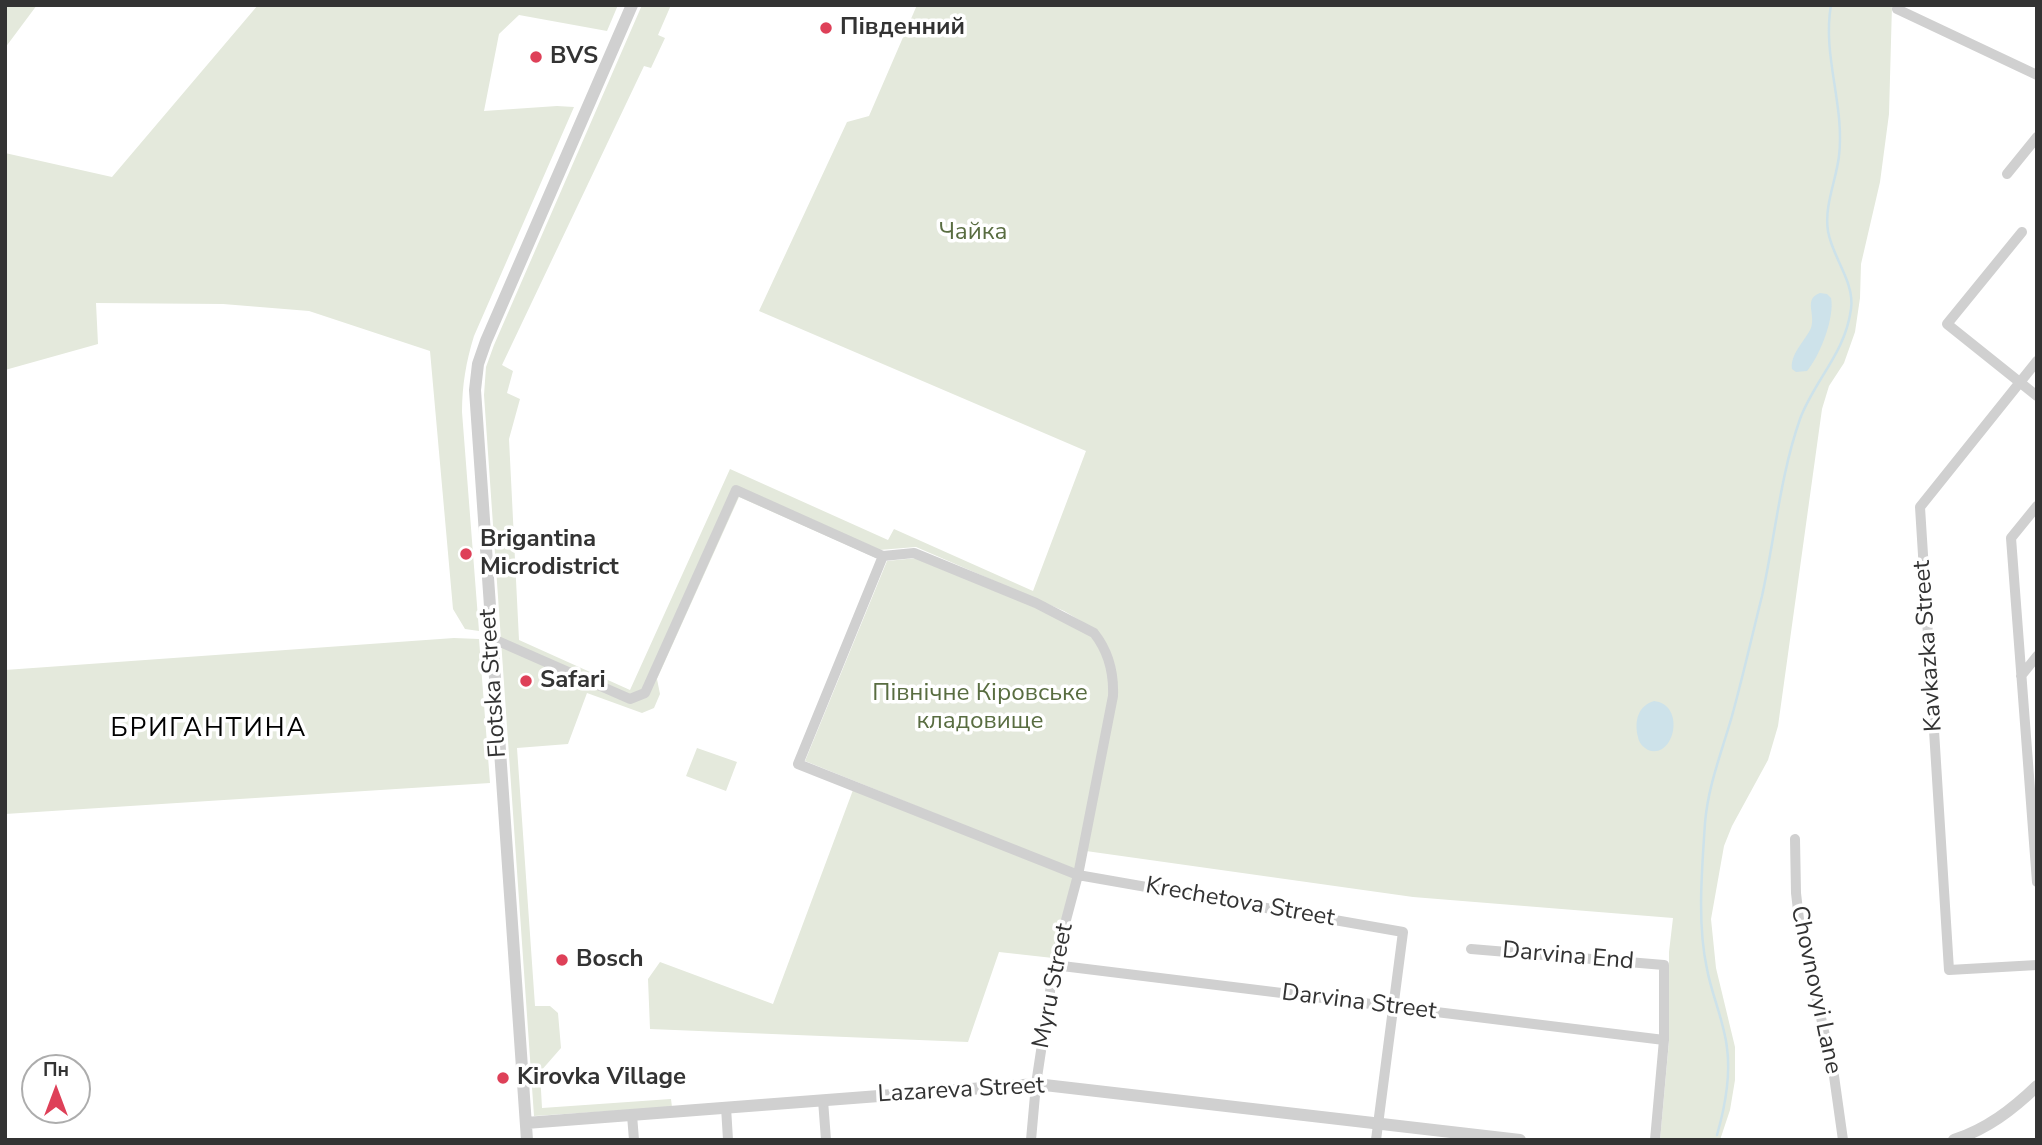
<!DOCTYPE html>
<html>
<head>
<meta charset="utf-8">
<style>
	body { margin:0 }
	#map { position:relative; width:2042px; height:1145px; overflow:hidden; background:#fff; font-family:"Nunito Sans",sans-serif }
	canvas { display:block }
	.frame { position:absolute; inset:0; border:7px solid #333; pointer-events:none }
	.north { position:absolute; left:21px; top:1054px; width:70px; height:70px; box-sizing:border-box; background:#fff; border:2px solid #adadad; border-radius:50%; rotate:0deg; font-size:19px; font-weight:700; line-height:28px; text-align:center; color:#333 }
	.north::after { content:''; display:block; margin:auto; width:24px; height:32px; background:#de4058; clip-path:polygon(50% 0,100% 100%,50% 72%,0 100%) }
</style>
</head>
<body>
<div id="map">
<canvas width="2042" height="1145"></canvas>
<div class="frame"></div>
<div class="north">Пн</div>
</div>
<script>
const c = document.querySelector('canvas').getContext('2d');
c.lineJoin = 'round';
function fill(path, color) {
  c.fillStyle = color;
  c.fill(path, 'evenodd');
}
function strokePath(path, color, width, dash) {
  c.strokeStyle = color;
  c.lineWidth = width;
  c.lineCap = dash ? 'butt' : 'round';
  c.setLineDash(dash || []);
  c.stroke(path);
}
function write(font, color, halo, rows, align = 'center') {
  c.font = font + ' "Nunito Sans",sans-serif';
  c.lineWidth = 7;
  c.setLineDash([]);
  c.textBaseline = 'middle';
  c.strokeStyle = halo;
  c.fillStyle = color;
  for (const [text, x, y, turn = 0] of rows) {
    c.save();
    c.translate(x, y);
    c.rotate((+turn || 0) * Math.PI / 180);
    c.textAlign = isNaN(turn) ? turn : align;
    if (halo) c.strokeText(text, 0, 0);
    c.fillText(text, 0, 0);
    c.restore();
  }
}
fill(new Path2D(`
	M5,5H37L5,48Z
	M258,5H618L607,31L519,15L499,34L484,111L557,106L574,107L474,336C466,362 462,385 462,412L479,631L465,629L453,609L430,351L309,311L223,304L96,303L98,344L5,370V153L112,177Z
	M642,5H671L658,35L665,38L651,68L644,66L502,365L513,371L507,393L520,399L509,439L519,640L630,690L730,469L888,540L894,529L1033,591L1086,451L759,311L847,122L869,116L917,5H1892L1889,114L1880,182L1861,264L1860,298L1855,332L1844,363L1829,386L1822,409L1778,726L1768,760L1732,826L1724,846L1711,919L1716,968L1735,1047V1080L1730,1110L1720,1140H1660L1669,1041V952L1673,918L1413,897L1086,851L1117,696L1115,665L1096,630L1064,611L916,547L879,550L876,558L739,497L657,679L660,694L654,708L642,713L587,693L568,744L517,748L535,1006H550L558,1013L561,1048L540,1072L542,1108L671,1099L672,1107L534,1116L484,395L486,367L494,345Z
	M917,558C950,572 1082,618 1097,643C1108,660 1109,677 1110,695L1075,870L805,761L887,561Z
	M454,638L479,639L490,783L5,814V670Z
	M697,748L737,762L726,791L686,776Z
	M853,790L1074,876L1053,958L999,952L968,1042L650,1029L648,979L660,962L773,1004Z`), '#e4e9dc');
fill(new Path2D(`
	M1820,293L1827,294L1831,298C1835,317 1820,356 1807,371L1796,372L1792,369C1790,354 1805,341 1811,328C1816,314 1803,299 1820,293Z
	M1654,701C1686,704 1675,760 1648,750C1643,747 1639,743 1638,737C1634,721 1638,706 1654,701Z`), '#cde2ea');
strokePath(new Path2D(`
	M1717,1135C1725,1107 1731,1077 1727,1048C1724,1021 1712,996 1707,969C1697,923 1702,870 1705,823C1708,786 1722,751 1732,716C1743,676 1752,636 1762,596C1775,538 1780,476 1800,419C1815,379 1845,354 1851,309C1855,282 1832,257 1828,231C1824,206 1836,181 1839,156C1845,105 1822,56 1831,5`), '#cde2ea', 2.5);
strokePath(new Path2D(`
	M1897,9L2037,75
	M2007,174L2037,137
	M2022,232L1947,324L2037,396
	M2037,361L1920,507L1949,970L2037,965
	M2037,506L2011,538L2037,882
	M883,556L798,764L1078,875L1403,932L1376,1140
	M491,638L630,699L645,693L736,490L883,556L914,553L1036,603L1094,633C1109,652 1114,672 1113,696L1078,875L1054,965L1036,1084L1031,1140
	M2021,676L2037,656
	M1795,839L1796,893L1799,919L1834,1076L1843,1140
	M1471,949L1664,965V1040L1655,1140
	M1054,965L1664,1040
	M823,1100L826,1140
	M726,1107L728,1140
	M632,1115L634,1140`), '#d0d0d0', 10);
strokePath(new Path2D(`
	M526,1123L1036,1084L1520,1140
	M527,1140L475,390L478,364L486,341L632,5
	M1954,1140C1987,1129 2012,1110 2037,1086`), '#d0d0d0', 12);
for (const [x, y, r, color] of [
	[826,28,7,"#de4058"],
	[536,57,7,"#de4058"],
	[466,554,7,"#de4058"],
	[526,681,7,"#de4058"],
	[562,960,7,"#de4058"],
	[503,1078,7,"#de4058"]
]) {
  const dot = new Path2D();
  dot.arc(x, y, r, 0, 2 * Math.PI);
  c.fillStyle = color;
  c.fill(dot);
  strokePath(dot, '#fff', 2.5);
}
write('bold 24px', '#333', '#fff', [
	["Південний",840,28],
	["BVS",550,57],
	["Brigantina",480,540],
	["Microdistrict",480,568],
	["Safari",540,681],
	["Bosch",576,960],
	["Kirovka Village",517,1078]
], 'left');
write('24px', '#596d41', '#fff', [
	["Чайка",973,233],
	["Північне Кіровське",980,694],
	["кладовище",980,722]
]);
write('24px', '#333', '#fff', [
	["Kavkazka Street",1929,646,-94],
	["Flotska Street",494,683,-94],
	["Krechetova Street",1240,903,10],
	["Darvina End",1568,957,5],
	["Myru Street",1054,986,-79],
	["Chovnovyi Lane",1815,990,78],
	["Darvina Street",1359,1003,7],
	["Lazareva Street",961,1091,-3]
]);
c.letterSpacing = '2px';
write('26px', '#000', '#fff', [
	["БРИГАНТИНА",209,730]
]);
c.letterSpacing = '0px';
</script>
</body>
</html>
